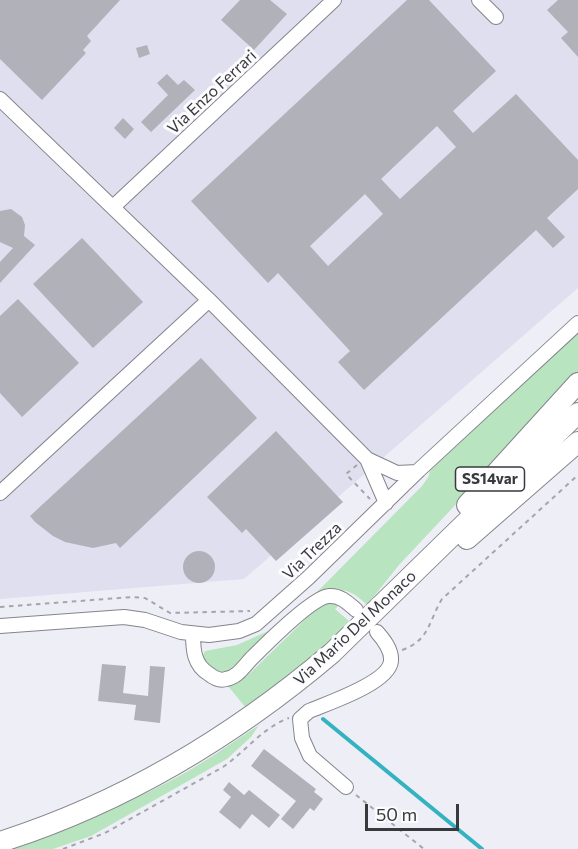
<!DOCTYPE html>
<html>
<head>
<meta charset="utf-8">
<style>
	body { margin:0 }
	#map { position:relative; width:578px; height:849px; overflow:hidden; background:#eeeef7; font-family:Commissioner,sans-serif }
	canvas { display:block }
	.scale { position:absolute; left:365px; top:804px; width:94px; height:27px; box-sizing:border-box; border:3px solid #38393c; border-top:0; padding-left:8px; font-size:18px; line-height:21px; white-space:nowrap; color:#38393c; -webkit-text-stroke:4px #fcfcfe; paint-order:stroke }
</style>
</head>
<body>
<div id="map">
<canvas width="578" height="849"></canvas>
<div class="scale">50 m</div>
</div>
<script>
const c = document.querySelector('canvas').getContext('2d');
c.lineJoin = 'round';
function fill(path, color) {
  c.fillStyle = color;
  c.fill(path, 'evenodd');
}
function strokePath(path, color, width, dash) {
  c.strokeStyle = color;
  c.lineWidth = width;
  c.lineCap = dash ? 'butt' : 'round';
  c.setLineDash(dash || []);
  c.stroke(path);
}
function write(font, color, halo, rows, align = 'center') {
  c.font = font + ' Commissioner,sans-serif';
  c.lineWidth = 6;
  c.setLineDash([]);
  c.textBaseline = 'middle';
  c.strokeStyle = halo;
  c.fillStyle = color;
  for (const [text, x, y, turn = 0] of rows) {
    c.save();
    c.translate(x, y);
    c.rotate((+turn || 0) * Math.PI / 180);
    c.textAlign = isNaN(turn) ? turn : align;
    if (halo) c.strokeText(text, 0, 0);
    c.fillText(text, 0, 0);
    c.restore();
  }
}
fill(new Path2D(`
	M0,0H578V288L244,579L0,599Z`), '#dfdfef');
fill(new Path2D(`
	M578,328V374L399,565L367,605C349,587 339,587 315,594L422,486L429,476L430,467Z
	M327,601L342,602L335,609L350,622L306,663L246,708L228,686L246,677L320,605Z
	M273,629L237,665L222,674L210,670L202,658L205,651L237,645Z
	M259,725L251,737L227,759L91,836L53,849H9C64,830 118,808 170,781C201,765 230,744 259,725Z`), '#b8e5bf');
strokePath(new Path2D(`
	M323,719L482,849`), '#35b2c1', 4);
fill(new Path2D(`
	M0,0H120L87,36L91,41L83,50L86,53L42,100L0,59Z
	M240,0H270L287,14L254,50L221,20Z
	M407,0H429L496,71L453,111L473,133L516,94L578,160V189L547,218L565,237L553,248L536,230L364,390L338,362L350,351L278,273L268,283L191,201ZM437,126L456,147L400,199L381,179ZM365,194L383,214L328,266L310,246Z
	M558,0H578V57L561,38L568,32L547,10Z
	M147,45L150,54L139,58L136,48Z
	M167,74L178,85L184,80L195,90L151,132L141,122L168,95L157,83Z
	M123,118L134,129L125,139L114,128Z
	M11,209L22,217L25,225L24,236L35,245L0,283V262L13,248L0,242V211Z
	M82,238L143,302L93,348L33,284Z
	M18,299L79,363L22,417L0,393V316Z
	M201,358L257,418L120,548L116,543L93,548L65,542L53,536L35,522L30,516Z
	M276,431L343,502L276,561L246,529L242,533L207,497Z
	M183 567a16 16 0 1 1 32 0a16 16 0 1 1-32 0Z
	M102,664L126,666L123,693L148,696L150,666L165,667L160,723L134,720L136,705L98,701Z
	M264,749L316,789L314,792L323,799L314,811L310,808L293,829L281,819L296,801L251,766Z
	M229,782L244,795L249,790L280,815L269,828L252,814L240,829L219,812L231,797L223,790Z`), '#b1b1b9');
const minor = new Path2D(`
	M479,0L496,17
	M0,99L209,300L367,459L397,473L417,472
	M113,207L334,0
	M367,459L386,503
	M0,493L209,300
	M0,626L124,617L145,620L181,632L209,635L239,631L256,624L308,578L419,470L578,323
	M193,634C193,650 194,665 209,674C214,678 220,681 226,679C239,677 245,664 254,656C267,643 313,597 329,596C340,595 348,603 356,610
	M346,787L310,756L302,738L300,719L309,711C328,703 389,683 391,661C392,650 384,640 377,632`);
const highway = new Path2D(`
	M467,505L578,383
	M467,539L578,442
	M0,842C123,803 234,736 332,653L578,413`);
strokePath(minor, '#84848c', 16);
strokePath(highway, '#84848c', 22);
strokePath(new Path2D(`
	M357,465L346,474L370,499
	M288,577L310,556
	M0,607L132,597L145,598L170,613L250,611
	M402,650C430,640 428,622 442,599L578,475
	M356,795L424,849
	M63,849L105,833L223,767C246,751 262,728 289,718`), '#a5a5ac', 2, [4.5, 4.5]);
strokePath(minor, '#fff', 14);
strokePath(highway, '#fff', 20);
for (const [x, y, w] of [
	[490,479,69]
]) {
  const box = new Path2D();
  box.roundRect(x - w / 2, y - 12, w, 24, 4.5);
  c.fillStyle = '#fcfcfe';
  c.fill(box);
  strokePath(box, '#38393c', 1.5);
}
write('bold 15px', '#38393c', null, [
	["SS14var",490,479]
]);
write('16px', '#38393c', '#fcfcfe', [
	["Via Enzo Ferrari",212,92,-43],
	["Via Trezza",312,551,-44],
	["Via Mario Del Monaco",355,628,-43]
]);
</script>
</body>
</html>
